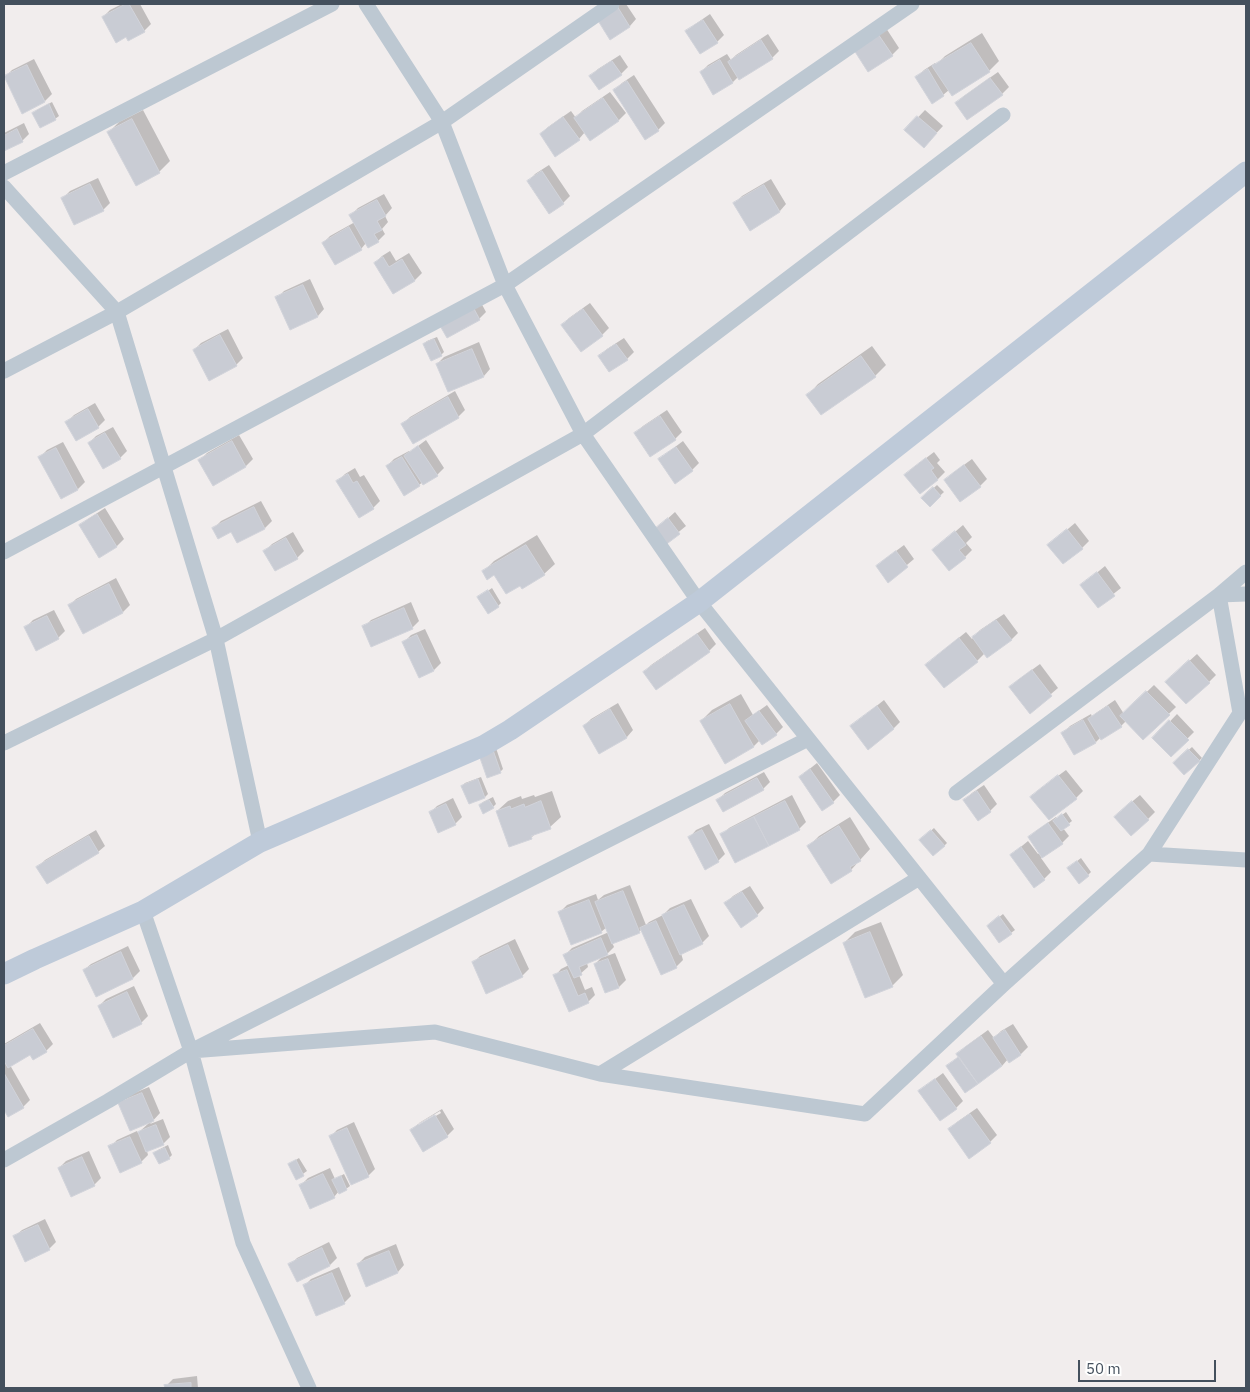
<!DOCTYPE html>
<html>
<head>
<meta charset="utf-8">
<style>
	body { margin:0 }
	#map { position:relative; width:1250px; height:1392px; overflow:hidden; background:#f1eded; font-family:"IBM Plex Sans",sans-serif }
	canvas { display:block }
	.frame { position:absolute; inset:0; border:5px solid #44505d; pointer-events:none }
	.scale { position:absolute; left:1078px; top:1360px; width:138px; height:22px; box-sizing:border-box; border:2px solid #44505d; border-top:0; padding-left:6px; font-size:15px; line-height:18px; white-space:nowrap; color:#44505d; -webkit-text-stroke:4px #fff; paint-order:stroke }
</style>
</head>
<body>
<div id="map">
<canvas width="1250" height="1392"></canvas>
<div class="frame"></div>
<div class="scale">50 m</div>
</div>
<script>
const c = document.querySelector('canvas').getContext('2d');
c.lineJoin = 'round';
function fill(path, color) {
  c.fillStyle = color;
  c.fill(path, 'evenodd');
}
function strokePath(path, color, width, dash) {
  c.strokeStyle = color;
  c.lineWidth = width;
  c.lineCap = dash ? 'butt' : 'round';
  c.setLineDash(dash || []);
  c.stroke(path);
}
fill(new Path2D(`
	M122,4H140L151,24L144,31L103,17L110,10Z
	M619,4H626L636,19L630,26L611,38Z
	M710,14L724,35L717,42L687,32L694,25Z
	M884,25L899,48L892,55L853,48Z
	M982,33L999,61L989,71L949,90L943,95L917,77L924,70L935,63L936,65L945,56Z
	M768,34L779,51L772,58L739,76L733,82L701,72L708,65L727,54L731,60L736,55Z
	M620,55L628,67L621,74L591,76L598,69Z
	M34,59L52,94L45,101L5,77L12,70Z
	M998,72L1009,87L1002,94L957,103L964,96Z
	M634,75L665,123L658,130L615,90L622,83Z
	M610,92L626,113L619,120L590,140L585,132L579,139L541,134L548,127L571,111L576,118L582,111Z
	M52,102L59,116L55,119L34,113L37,110Z
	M143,110L170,161L159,172L109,132L119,122Z
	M925,110L943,126L931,139L906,130Z
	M24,123L29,134L22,141L4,150V133Z
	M549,165L570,196L563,203L550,212L529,181L535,174Z
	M98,178L110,203L103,210L63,198L70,191Z
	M771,179L786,204L780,211L735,203L742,196Z
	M384,194L392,208L385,216L388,222L382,229L385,234L378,241L366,243L361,249L323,243L330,236L355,222L351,215L358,208Z
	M390,251L396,261L409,253L422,273L415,280L394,293L375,263L382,256Z
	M310,279L324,309L318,316L291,328L277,298L284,291Z
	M479,299L486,312L479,319L447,337Z
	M590,303L609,328L602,335L563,325L569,318Z
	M228,329L243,358L236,365L194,350L201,343Z
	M437,337L444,352L441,355L424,344L427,341Z
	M624,338L634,352L627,359L600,356L607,349Z
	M479,342L490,369L484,376L437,364L444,357Z
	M872,346L886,365L875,376L821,414L808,395L818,384Z
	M455,391L465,410L458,417L413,443L403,424L410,417Z
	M95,403L105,420L98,427L67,422L74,415Z
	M667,410L682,432L675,439L636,433L643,426Z
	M113,427L127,451L120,458L89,443L96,436Z
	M239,435L253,459L246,466L200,460L207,453Z
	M426,440L444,468L437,475L423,482L419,485L387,466L394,459L409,451L410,452Z
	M683,441L699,463L692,470L660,460L667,453Z
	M63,442L85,482L78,489L62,498L40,457L47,450Z
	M934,452L940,460L937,463L945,472L938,479L920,492L906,475L913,468Z
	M972,459L987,479L980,486L946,480L953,473Z
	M355,468L360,477L364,475L380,501L373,508L360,516L338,481L345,474Z
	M937,485L944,492L930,505L923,498Z
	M261,501L272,521L265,528L237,542L232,531L214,528L221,521Z
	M105,508L124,539L117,546L100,556L81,525L88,519Z
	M675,512L686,526L664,544L654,531Z
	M1075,523L1089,541L1082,548L1049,545Z
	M963,525L972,537L966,543L972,550L965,557L941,544Z
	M293,532L304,551L297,558L265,551L272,544Z
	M537,535L555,564L544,574L495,573L483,572L494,561Z
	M904,545L914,559L888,581L877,567L884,560Z
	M1105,566L1121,588L1098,606L1082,585Z
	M116,578L130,605L123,612L83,632L69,606L76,599Z
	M492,588L501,603L498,606L479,597Z
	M411,602L419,621L412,628L364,627L371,620Z
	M54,610L65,631L58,638L26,627L33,620Z
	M1004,614L1018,633L1011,640L985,653L977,661L934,658L966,632L972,639L980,630Z
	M705,628L716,644L709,651L656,688L645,672L651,665Z
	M425,629L441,663L434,670L404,642L411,635Z
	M1197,654L1216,675L1209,682L1174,675Z
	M1040,664L1058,688L1030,712L1011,687L1018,680Z
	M1246,669V693H1245V670Z
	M1154,685L1176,707L1143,739L1126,721L1121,726L1101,737L1096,742L1063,733L1070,726L1091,714L1092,717L1096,713L1115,700L1124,714Z
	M741,694L753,715L767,705L783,727L776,734L760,740L754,746L725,762L701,721L712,710Z
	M884,700L900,722L893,729L859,720Z
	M618,703L633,730L627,737L600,752L584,726L591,719Z
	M1177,714L1194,732L1171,755L1154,738Z
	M1192,747L1202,758L1184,774L1174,763Z
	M496,748L503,769L500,772L481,755Z
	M817,763L840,795L833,802L800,777L807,771Z
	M1066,770L1083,791L1076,798L1032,797L1039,790Z
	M764,772L770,782L763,789L718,800L725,793Z
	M481,777L488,794L485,797L469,803L462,786L465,783Z
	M984,785L997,804L990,811L978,819L965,800L972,793Z
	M552,791L561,817L550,827L537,832L531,838L497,811L508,801L521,796L522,799L534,795L535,797Z
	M792,795L806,822L799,829L722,835L729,828Z
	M1140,795L1155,812L1148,819L1122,810Z
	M493,797L496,804L493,807L480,805L483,802Z
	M453,798L462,817L455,824L430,813L437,806Z
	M1066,812L1072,821L1063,828L1069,836L1062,843L1041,858L1051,872L1044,879L1011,855L1028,841L1038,854L1040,853L1029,838L1036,831L1056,817L1057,819Z
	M850,817L870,849L851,870L808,847L819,836Z
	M709,824L725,854L718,861L690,837L696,830Z
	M934,828L947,843L944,846L924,837Z
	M96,830L105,846L98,852L38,867L45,860Z
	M1081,858L1091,872L1088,875L1072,865Z
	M630,885L646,925L649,922L663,915L670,908L691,899L709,936L702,943L681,953L683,960L676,967L662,973L642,929L639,932L612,942L614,947L604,957L615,953L626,980L619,987L606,992L595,964L604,955L587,963L588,967L579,975L585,990L592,987L595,995L588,1002L570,1010L555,976L561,969L569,965L565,955L572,948L609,932L607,927L601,932L560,912L567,905L596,894L598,900L604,895Z
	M750,886L764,908L757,915L726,903L733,896Z
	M1003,914L1015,930L1000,941L992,923Z
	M881,922L903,975L892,986L844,943L855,932Z
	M515,939L529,969L522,976L473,963L480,956Z
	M128,946L140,971L133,978L96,995L84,970L91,964Z
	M134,986L148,1016L141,1023L99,1006L106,999Z
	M40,1023L53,1044L46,1051L30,1054L10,1065L30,1100L23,1107L9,1115L4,1107V1044Z
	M1013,1024L1028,1047L1021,1054L1009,1061L1008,1059L1002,1066L948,1067L959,1056L958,1054L965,1047L988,1030L994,1038L1001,1031Z
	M943,1073L963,1101L956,1108L940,1119L920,1092L927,1085Z
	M149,1087L160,1113L150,1124L163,1119L170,1137L163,1144L147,1151L148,1155L141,1162L110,1147L117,1140L137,1131L138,1133L150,1122L120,1103L127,1096Z
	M977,1108L997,1135L990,1142L950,1129L957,1122Z
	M442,1109L454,1129L447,1136L412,1130L419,1123ZM440,1111L441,1113L418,1126V1124Z
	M354,1122L375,1169L368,1176L330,1137L337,1130Z
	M168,1145L172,1155L169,1158L154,1153L158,1150Z
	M89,1151L101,1178L94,1185L59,1168L66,1161Z
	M299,1158L307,1171L297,1178L289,1164Z
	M330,1168L335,1179L344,1174L350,1186L346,1189L339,1191L334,1197L301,1185L308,1178Z
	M45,1219L56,1242L49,1249L15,1236L22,1230Z
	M329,1242L337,1258L330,1265L297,1280L290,1265L297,1258Z
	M396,1244L404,1265L398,1272L358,1264L365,1257Z
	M339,1267L351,1296L344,1303L304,1286L311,1279Z
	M197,1376L198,1388H166V1386L173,1379Z`), '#0003');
const building = new Path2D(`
	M126,4H129L145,32L128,41L126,37L116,43L102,17Z
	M617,6L630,27L610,40L597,19Z
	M703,20L718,43L700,54L685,31Z
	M876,31L893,56L868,72L852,47Z
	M761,40L773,59L739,80L728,62Z
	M971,43L990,72L952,96L932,66Z
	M720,60L733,83L713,95L700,72Z
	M612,61L622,75L599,90L589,76Z
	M27,65L45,102L22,114L4,76Z
	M928,69L944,96L932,104L915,77Z
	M990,78L1003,95L967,120L955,103Z
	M627,81L659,131L645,140L613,90Z
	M603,98L619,121L590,141L574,118Z
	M49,104L56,120L40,128L32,113Z
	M917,116L937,133L924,148L904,130Z
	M563,117L580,140L555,157L540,134Z
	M132,119L160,173L136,186L107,132Z
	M17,129L23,142L4,151V136Z
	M542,171L564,204L549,214L527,181Z
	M90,184L104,211L74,225L61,198Z
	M764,185L780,212L750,231L733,203Z
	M377,200L386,216L377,221L382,230L374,234L379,242L368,248L349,215Z
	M349,227L362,250L335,265L322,243Z
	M383,257L389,267L402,259L415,281L393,294L374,263Z
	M303,285L318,317L290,330L275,297Z
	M472,305L480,320L447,338L439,324Z
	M583,309L603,336L581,352L561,325Z
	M220,335L237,366L209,381L193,350Z
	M434,339L442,356L431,361L423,344Z
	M616,344L628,360L609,372L598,356Z
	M472,349L484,377L448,392L436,364Z
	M861,356L876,377L821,415L806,395Z
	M448,397L459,418L413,444L401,424Z
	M88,409L99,428L76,441L65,422Z
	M660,416L676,440L650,457L634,433Z
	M105,433L121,459L103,469L88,443Z
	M232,441L246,467L213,486L198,460Z
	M418,446L438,476L423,485L404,456Z
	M676,447L693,471L675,484L658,459Z
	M56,448L78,490L61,499L38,457Z
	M402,457L420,486L404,496L386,466Z
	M926,458L934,468L931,470L938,480L920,494L904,475Z
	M964,465L981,487L960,502L944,480Z
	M348,474L353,483L357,481L374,509L359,518L336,481Z
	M933,487L941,496L930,507L921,498Z
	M254,507L265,529L237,543L231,532L218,539L212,528Z
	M97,514L117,547L99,558L79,525Z
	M668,518L680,534L664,546L652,531Z
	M1067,529L1083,549L1063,564L1047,545Z
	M955,531L966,545L959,550L966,558L949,571L932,550Z
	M286,538L298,559L275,571L263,551Z
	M526,545L545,575L522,589L520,586L506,594L494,575L487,580L482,571Z
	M896,551L908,567L888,583L876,566Z
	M1097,572L1115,596L1098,608L1080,585Z
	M109,584L123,613L83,634L68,605Z
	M488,590L499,607L488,614L477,597Z
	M404,608L413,629L371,647L362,626Z
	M47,616L59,639L36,651L24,627Z
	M996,620L1012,640L987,658L972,637Z
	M697,634L710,652L656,690L643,672Z
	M417,635L434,671L419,678L402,642Z
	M959,638L978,662L944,688L925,665Z
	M1189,660L1210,683L1186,704L1165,682Z
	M1032,670L1052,696L1030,714L1009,687Z
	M1146,691L1170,715L1143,740L1120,716Z
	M730,704L754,747L725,764L700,721Z
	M877,706L894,729L868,750L850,726Z
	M1108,706L1122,727L1101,740L1088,719Z
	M610,709L627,738L599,754L583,726Z
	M759,711L777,735L762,745L745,721Z
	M1083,720L1096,743L1074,755L1061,733Z
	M1169,720L1189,740L1171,757L1152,738Z
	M1188,749L1200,761L1184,775L1173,763Z
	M493,750L501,773L487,778L479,755Z
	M810,769L834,803L822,811L799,777Z
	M1058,775L1077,799L1049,820L1030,797Z
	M757,778L764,790L723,812L716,800Z
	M478,779L485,798L469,804L461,786Z
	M977,791L991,812L978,821L963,800Z
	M489,800L494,808L483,814L479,805Z
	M541,801L551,829L531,836L532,839L509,847L496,811L510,806L511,809L524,804L525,807Z
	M785,801L800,830L769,846L754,817Z
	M1132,801L1149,820L1131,836L1114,817Z
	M446,804L456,825L438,833L429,812Z
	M1062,814L1070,825L1061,831L1053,821Z
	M754,817L769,846L735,863L720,834Z
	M1048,823L1063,844L1042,858L1028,837Z
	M839,826L861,861L850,867L852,871L831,884L807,846Z
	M702,830L719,862L705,870L688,837Z
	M931,830L945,846L933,856L919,840Z
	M89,836L99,853L47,884L36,867Z
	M1021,847L1045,880L1034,888L1010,855Z
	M1077,861L1089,876L1079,884L1067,868Z
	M623,891L640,933L612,944L595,902Z
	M742,892L758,916L741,928L724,903Z
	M589,900L602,933L571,945L558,912Z
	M684,905L703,944L680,955L662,915Z
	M999,916L1012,934L999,943L987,926Z
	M656,921L677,968L661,975L640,928Z
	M870,932L893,987L865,998L843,943Z
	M601,938L608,955L579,967L582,975L574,978L563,955Z
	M508,945L523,977L486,994L472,962Z
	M121,952L133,979L96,997L83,970Z
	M608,959L619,988L605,993L594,964Z
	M567,970L578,996L585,993L589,1003L569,1012L553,975Z
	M127,992L142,1024L113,1038L98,1006Z
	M33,1029L47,1052L33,1060L30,1055L8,1068L4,1061V1046Z
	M1005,1030L1021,1055L1009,1063L993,1038Z
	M981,1036L1002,1066L978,1084L956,1054Z
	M959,1057L978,1084L965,1093L946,1066Z
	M4,1073L24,1108L8,1117L4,1110Z
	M935,1079L957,1109L940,1121L918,1091Z
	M142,1093L154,1121L130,1131L118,1103Z
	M970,1114L991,1143L969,1159L948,1129Z
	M435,1115L448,1137L423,1152L410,1130Z
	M156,1125L164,1145L146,1152L138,1132Z
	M347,1128L369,1177L351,1185L329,1136Z
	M130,1137L142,1163L120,1173L108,1146Z
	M165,1148L170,1159L159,1164L153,1153Z
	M82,1157L95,1186L71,1197L58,1168Z
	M296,1160L304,1176L296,1180L288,1164Z
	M323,1174L335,1198L310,1209L299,1185Z
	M341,1176L347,1190L339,1194L332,1180Z
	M38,1225L50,1250L25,1262L13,1236Z
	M322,1248L330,1266L297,1282L288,1264Z
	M389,1251L398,1273L366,1287L357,1264Z
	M332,1273L345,1304L316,1316L303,1285Z
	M191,1383V1388H165L164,1385Z`);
fill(building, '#c9ccd4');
strokePath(building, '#d1d3da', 1);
strokePath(new Path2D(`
	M366,4L442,122L505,285L583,434L699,602L1004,984
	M4,173L332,4
	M4,187L117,312L216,639L260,842
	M4,371L117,312L442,122L612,4
	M4,552L505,285L912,4
	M4,743L216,639L583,434L1003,115
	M956,793L1219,595L1246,572
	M1149,854L1246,860
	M143,911L191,1051L243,1243L309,1388
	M191,1051L435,1032L600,1074L865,1114L1004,984L1149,854L1240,713L1219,595L1246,594
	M600,1074L919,878
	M4,1160L108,1101L191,1051L808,739`), '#bdc8d2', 15);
strokePath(new Path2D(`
	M4,974L35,959L143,911L260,842L483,746L510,730L699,602L1246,172`), '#becad9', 21);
</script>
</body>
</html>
